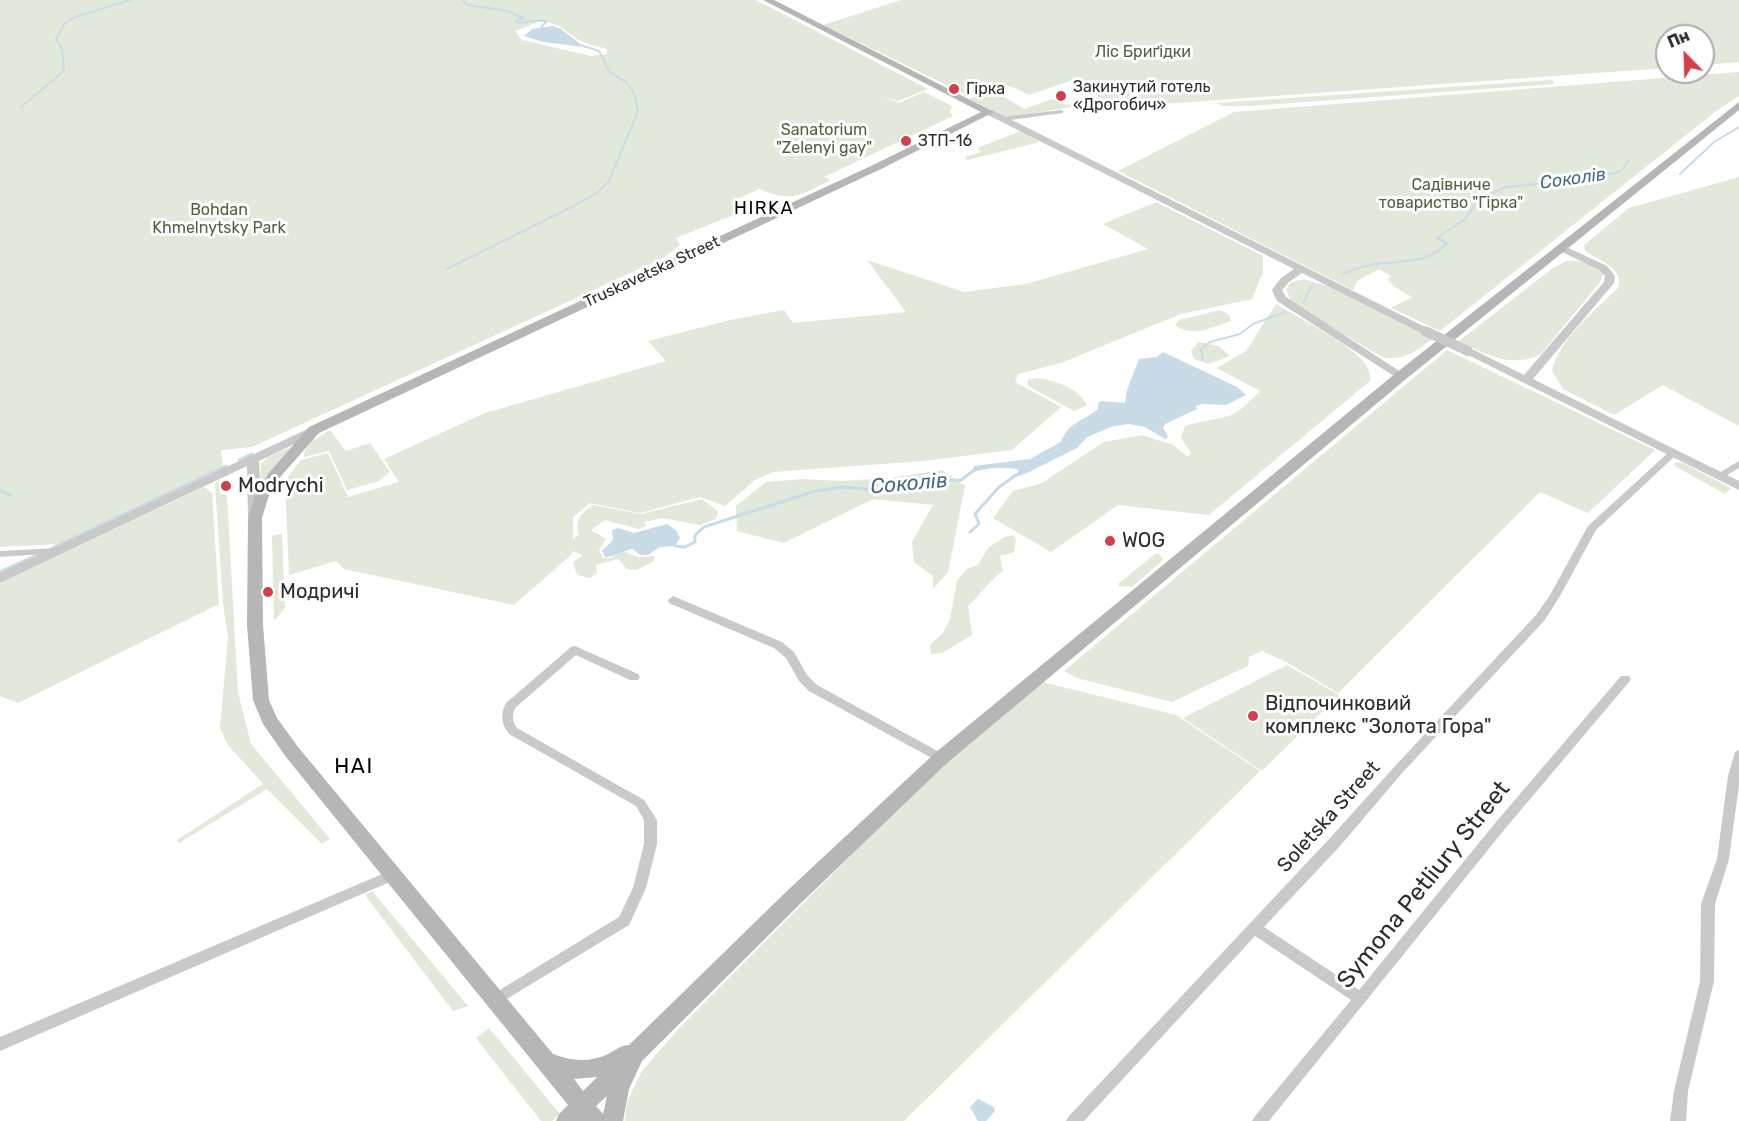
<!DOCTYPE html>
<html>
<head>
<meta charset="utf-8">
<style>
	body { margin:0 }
	#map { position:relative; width:1739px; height:1121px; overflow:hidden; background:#fff; font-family:Rubik,sans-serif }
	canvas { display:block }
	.north { position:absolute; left:1655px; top:24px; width:60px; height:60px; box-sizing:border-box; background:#fff; border:2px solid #ababab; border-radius:50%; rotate:337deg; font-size:16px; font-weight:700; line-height:24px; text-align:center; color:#2c2c2c }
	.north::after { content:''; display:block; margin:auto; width:21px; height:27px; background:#d33e49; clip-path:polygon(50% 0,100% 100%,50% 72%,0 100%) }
</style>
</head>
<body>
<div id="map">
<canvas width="1739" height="1121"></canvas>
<div class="north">Пн</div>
</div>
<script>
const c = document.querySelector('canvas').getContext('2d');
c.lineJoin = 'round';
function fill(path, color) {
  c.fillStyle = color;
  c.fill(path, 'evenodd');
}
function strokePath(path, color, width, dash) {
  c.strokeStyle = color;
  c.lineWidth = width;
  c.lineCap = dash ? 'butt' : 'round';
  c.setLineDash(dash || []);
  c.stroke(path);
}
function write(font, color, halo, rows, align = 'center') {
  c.font = font + ' Rubik,sans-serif';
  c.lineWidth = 6;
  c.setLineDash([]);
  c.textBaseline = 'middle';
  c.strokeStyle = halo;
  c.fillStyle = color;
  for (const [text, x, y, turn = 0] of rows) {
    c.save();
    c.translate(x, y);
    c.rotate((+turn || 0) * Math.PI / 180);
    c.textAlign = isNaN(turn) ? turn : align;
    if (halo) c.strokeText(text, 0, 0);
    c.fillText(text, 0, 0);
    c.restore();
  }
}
fill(new Path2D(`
	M0,0H756L928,89L898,101L882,96L899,103L924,92L952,106L950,112L953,116L824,177L831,180C800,195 793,203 759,189L735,200L745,203L741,212L676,238L680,245L663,258L252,447L221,450L223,468L60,544L0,547ZM538,22C562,21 564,33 583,42C590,45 600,47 607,49V54L591,56L522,40L515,31Z
	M901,0H1739V62L1703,65V36H1667V68L1135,106L1099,97L1089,86L1073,80L1029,95C992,77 1002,86 967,95L823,25Z
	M1739,72V96L1715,112L1440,331L1391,308L1412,297L1393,286L1388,279L1391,276L1379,269L1357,281L1353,290L1118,171L1234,112Z
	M1552,80L1554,84L1250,106H1223L1217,103Z
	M991,89L1024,109L1052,99L1066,105L1083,99L1084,100L1070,107L1006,118L969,99Z
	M1021,131L1040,142L968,160L965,157L981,152L977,148Z
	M1739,177V426L1663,385L1614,415L1563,389L1552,371C1557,341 1597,309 1618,288C1625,268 1598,260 1585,251L1584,245L1629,208Z
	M1156,202L1263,256V272L1252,299L1181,314L1061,363L1018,374L1015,382L1061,407L1012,450L923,461L773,472L755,480L725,506L700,497L640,513L590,503L573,517V539L579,535C575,520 580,514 593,505L641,514L702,499L718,511L716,519L700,525L662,518L644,522L646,526L639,529L605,520L591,530L606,539L599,550L603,558H611L623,551L638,557L654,556V561L636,570L627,569L618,559L596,565L597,573L590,578L577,575L573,562L583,555L572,551V554L514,605L344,569L336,561L289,575L285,481L301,460L328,453L348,497L399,482L384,459L485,413L666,361L648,341L730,320L784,310L793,323L906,312L867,260L964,292L1026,284L1148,249L1103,224Z
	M1566,261C1582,260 1591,263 1603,274L1600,282L1540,355C1508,368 1488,355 1459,341L1553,268Z
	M1304,279L1330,287L1434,338C1417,350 1404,362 1382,357L1293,304L1286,290L1290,283Z
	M1276,304C1300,319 1344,340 1362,360C1368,367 1370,373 1370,381L1209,515L1118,505L1051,552L993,518L1013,491L1042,483L1104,442L1142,435L1173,445L1188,457L1191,453L1181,438L1185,426C1200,421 1214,420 1229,416C1241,412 1251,399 1260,391L1217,368L1246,351Z
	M1220,310L1229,315L1231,321C1210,328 1195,337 1175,326L1179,320Z
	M1199,342L1219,346L1230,356L1209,364L1194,359L1191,351Z
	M1447,350L1655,450L1588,513L1540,492L1338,693L1288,663L1262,651L1249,657L1248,666L1172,702L1077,678L1064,671Z
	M1037,378C1054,380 1079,388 1087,405L1074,411L1028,386L1027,380Z
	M330,430L346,451L370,443L390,472L379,481L347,490L329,451L304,457V453L311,442Z
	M291,447L265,483L260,487L261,464L268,457Z
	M1676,462L1683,463L1731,488L1725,494L1673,465Z
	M942,470L965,486L948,572L933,589V576L914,562L912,542L933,505L873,499L784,543L737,531L736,506L766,482L803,479L842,481L888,478Z
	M219,482L220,494L227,495L238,693L251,744L330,839L322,844L267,789L179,843L177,840L263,784L228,745L220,728L228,638L223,603L215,483Z
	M204,487L212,493L219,604L18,703L0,696V583Z
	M282,534L285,608L274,621L272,536Z
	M1013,535L1016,540L1014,552L1000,556L1003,571C989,581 981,594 968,606L972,635L942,653L931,654L930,645L943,633L950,619L957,581L967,569L978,565L989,547L1005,537Z
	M1159,553L1163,560L1132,587L1119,586L1118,584L1155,554Z
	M1287,665L1339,695L1262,771L1183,718Z
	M1042,682L1176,715L1260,771L904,1121H625L627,1102L642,1071L681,1026L929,777Z
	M372,891L468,1006L453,1011L365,895Z
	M489,1028L560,1114L552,1121H541L476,1038Z`), '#e2e8da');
fill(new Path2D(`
	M553,26L561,29L584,47L543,42L524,36L532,29Z
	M1163,352L1237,387L1246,395L1226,405L1202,404L1196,406L1197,409L1165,424L1163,427L1168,437L1165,439L1145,427L1129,424L1114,426L1087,437L1077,448L1027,473L1015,477L1019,470C1005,466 985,468 972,473L974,466L1030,459L1061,442C1067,423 1084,421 1098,409V403L1101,401L1125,403L1127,390L1139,359L1157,357Z
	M667,524L676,530L680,538L675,546L660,547L648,555H640L633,549C623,550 615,557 605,557L602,551L613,540L612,530L618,528L634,533Z
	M978,1099L994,1107L995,1111L986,1121H978L970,1107Z`), '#c8dbe6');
strokePath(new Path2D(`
	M463,0L467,5L508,11L523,18L516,21L518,23L542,20L546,22L541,27L544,29
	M21,107L64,71L62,49L56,39L65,23L75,17L130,0
	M1680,174L1714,142L1739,127
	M447,269L572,207L597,193L609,181L638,111L634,93L627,83L609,71L599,51L580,45
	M1342,274C1353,270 1363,266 1375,264C1401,260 1428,265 1447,243L1437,238L1465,219L1479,199L1505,187L1593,179L1621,171L1629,160
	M1303,303L1312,286
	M1203,360L1201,349L1210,342L1240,334L1253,324L1285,312`), '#c8dbe6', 2);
strokePath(new Path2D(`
	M239,460L252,454
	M0,491L10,495
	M970,532L979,524L975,514L999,487L1016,475
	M675,546L685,547L695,542V535L704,527L812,492L840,487L880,490L921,481L961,480L973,471
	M52,548L226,466
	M0,572L39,554`), '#c8dbe6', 3);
fill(new Path2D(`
	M1061,110L1063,111V113L1003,121L1000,119L1003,117Z
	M1673,450L1676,451L1678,453L1676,455L1596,530L1560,596L1544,621L1403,772L1340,846L1264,927L1359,990L1496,822L1621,676H1629L1631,679L1629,682L1504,830L1269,1121H1252L1255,1116L1351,1000L1255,936L1084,1121H1066L1069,1116L1330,838L1395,766L1536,615L1550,595L1588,526L1670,451Z
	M1739,461V468L1722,478H1716L1714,476Z
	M57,548L62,551L61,553L0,557V551Z
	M673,596L782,642L794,652L807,675L817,685L945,755L947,758L945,761L941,763L937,761L809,691L799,681L786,658L774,648L669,603L668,600Z
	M575,646L638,674L640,677L638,680H630L576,655L515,708C512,716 512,722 517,728L644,800L657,820V844L646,888L629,925L495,1006L490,1004L488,1000L490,996L619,917L633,888L644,844V820L636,806L509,734C501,723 500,715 506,703L571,647Z
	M1739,750V785L1729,859L1715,904L1714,981L1688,1091L1686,1121H1670L1674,1091L1700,981L1701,904L1717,859L1728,776L1735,752Z
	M394,869L399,870L401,874L399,878L0,1051V1037Z`), '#c9c9c9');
fill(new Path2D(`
	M986,110H992L1429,329V333H1421L1302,273L1289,282L1282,290L1286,297L1407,376L1405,378H1397L1277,301L1272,290L1281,278L1294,269L986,114Z
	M1562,245L1607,266L1615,276L1614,283L1533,379L1739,481V490L1464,353V349H1472L1524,375L1604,282L1605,276L1599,270L1558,250V246Z
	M314,426L318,427L320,430L318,433L259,461L262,518L260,521L255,522L248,518L247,466L0,583V573Z`), '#c9c9c9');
fill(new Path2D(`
	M763,0H774L994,112L881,169L319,433L281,476L268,498L262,518L263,625L269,700L277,718L298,747L553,1054C572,1061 589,1063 608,1054C615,1050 622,1045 629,1045L788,890L935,753L1396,373L1739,102V110L1406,379L947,763L802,902L642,1061L629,1089L623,1121H556L559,1114L568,1105L286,757L263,724L253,700L247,625L248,518L254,498L268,474L309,427L873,165L981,112ZM597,1077L583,1091L574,1079ZM607,1096L603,1114L596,1106Z`), '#b6b6b6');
strokePath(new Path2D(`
	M1425,331L1468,351`), '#c9c9c9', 10);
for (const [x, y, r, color] of [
	[954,89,6,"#d33e49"],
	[1061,96,6,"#d33e49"],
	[906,141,6,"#d33e49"],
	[226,486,6,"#d33e49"],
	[1110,541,6,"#d33e49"],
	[268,592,6,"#d33e49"],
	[1253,716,6,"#d33e49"]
]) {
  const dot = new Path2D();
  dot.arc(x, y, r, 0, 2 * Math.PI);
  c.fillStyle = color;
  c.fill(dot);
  strokePath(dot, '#fff', 2);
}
write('16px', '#4f623e', '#fff', [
	["Ліс Бриґідки",1143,52],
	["Sanatorium",824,130],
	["\"Zelenyi gay\"",824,148],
	["Садівниче",1451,185],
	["товариство \"Гірка\"",1451,203],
	["Bohdan",219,210],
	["Khmelnytsky Park",219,228]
]);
write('16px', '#2c2c2c', '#fff', [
	["Закинутий готель",1073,87],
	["«Дрогобич»",1073,105],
	["Гірка",966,89],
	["ЗТП-16",918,141]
], 'left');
write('16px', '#2c2c2c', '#fff', [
	["Truskavetska Street",652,272,-25]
]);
write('italic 18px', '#436b85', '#fff', [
	["Соколів",1573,179,-8]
]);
c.letterSpacing = '1.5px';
write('18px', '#000', '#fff', [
	["HIRKA",764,209]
]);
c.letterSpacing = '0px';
write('20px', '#2c2c2c', '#fff', [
	["Modrychi",238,486],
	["WOG",1122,541],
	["Модричі",280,592],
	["Відпочинковий",1265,704],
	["комплекс \"Золота Гора\"",1265,727]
], 'left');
write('20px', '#2c2c2c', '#fff', [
	["Soletska Street",1329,817,-48]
]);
write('italic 21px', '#436b85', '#fff', [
	["Соколів",909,484,-5]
]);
c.letterSpacing = '1.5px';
write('21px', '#000', '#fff', [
	["HAI",354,767]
]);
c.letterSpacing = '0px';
write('24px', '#2c2c2c', '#fff', [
	["Symona Petliury Street",1424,885,-51]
]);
</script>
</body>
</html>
